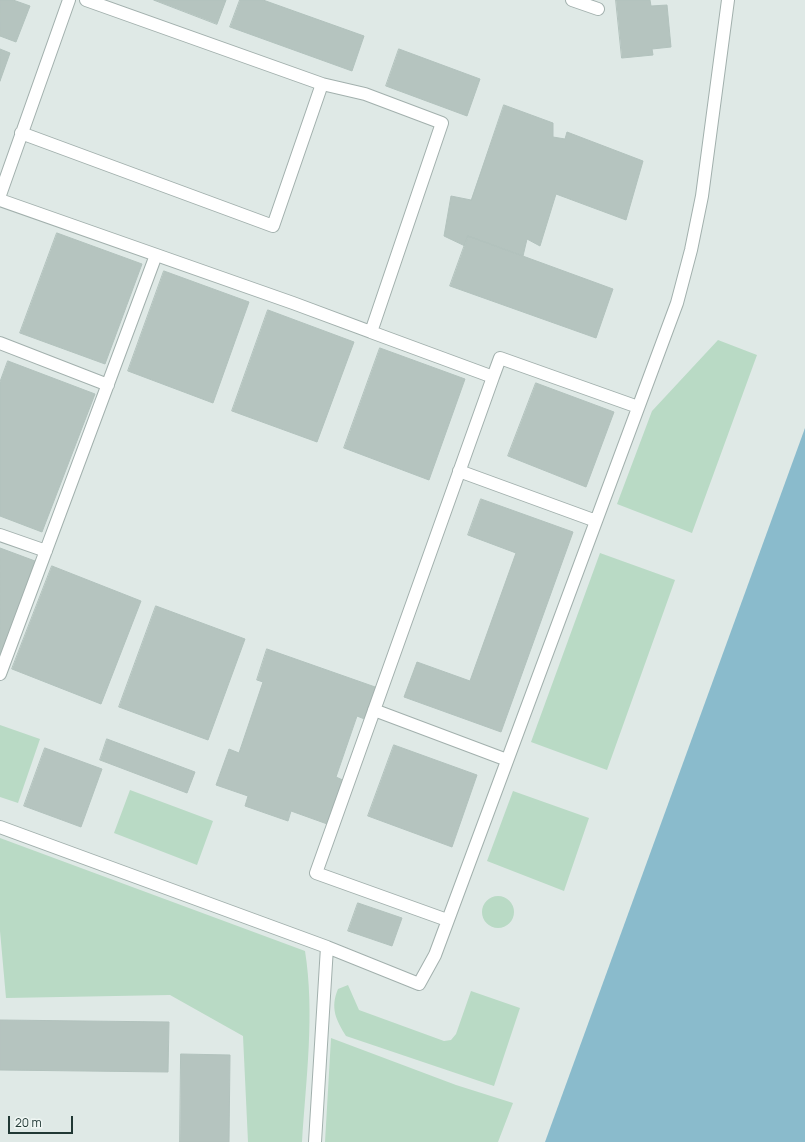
<!DOCTYPE html>
<html>
<head>
<meta charset="utf-8">
<style>
	body { margin:0 }
	#map { position:relative; width:805px; height:1142px; overflow:hidden; background:#dfe9e6; font-family:Manrope,sans-serif }
	canvas { display:block }
	.scale { position:absolute; left:8px; top:1116px; width:65px; height:18px; box-sizing:border-box; border:2px solid #213834; border-top:0; padding-left:5px; font-size:12px; line-height:14px; white-space:nowrap; color:#213834; -webkit-text-stroke:3px #eff6f3; paint-order:stroke }
</style>
</head>
<body>
<div id="map">
<canvas width="805" height="1142"></canvas>
<div class="scale">20 m</div>
</div>
<script>
const c = document.querySelector('canvas').getContext('2d');
c.lineJoin = 'round';
function fill(path, color) {
  c.fillStyle = color;
  c.fill(path, 'evenodd');
}
function strokePath(path, color, width, dash) {
  c.strokeStyle = color;
  c.lineWidth = width;
  c.lineCap = dash ? 'butt' : 'round';
  c.setLineDash(dash || []);
  c.stroke(path);
}
fill(new Path2D(`
	M718,340L757,355L692,533L617,504L652,411Z
	M600,553L675,580L607,770L531,742Z
	M0,725L40,739L18,803L0,797Z
	M130,790L213,821L197,865L114,833Z
	M513,791L589,818L564,891L487,861Z
	M0,838L305,951C315,1014 306,1079 302,1142H248L243,1036L170,995L6,998L0,931Z
	M482 912a16 16 0 1 1 32 0a16 16 0 1 1-32 0Z
	M348,985L359,1010L444,1041L451,1040L456,1034L471,991L520,1008L494,1086L346,1036C336,1020 330,1008 338,989Z
	M331,1038L456,1085L513,1103L498,1142H325Z`), '#b9dac5');
fill(new Path2D(`
	M805,428V1142H545Z`), '#8abbcc');
const building = new Path2D(`
	M0,0H13L30,6L16,42L0,36Z
	M154,0H226L217,24Z
	M240,0H263L364,36L352,71L230,27Z
	M616,0H650L651,6L667,5L671,47L652,49L653,55L622,58Z
	M0,49L10,53L0,81Z
	M399,49L480,79L467,116L386,86Z
	M504,105L553,123V137L565,139L567,132L643,161L626,220L556,194L540,246L527,239L523,256L468,236L465,246L444,236L451,196L471,200Z
	M57,233L142,264L105,364L20,333Z
	M468,236L613,289L596,338L450,286Z
	M164,271L249,302L213,403L128,371Z
	M268,310L354,342L317,442L232,411Z
	M380,348L465,379L429,480L344,448Z
	M8,361L95,394L42,532L0,516V382Z
	M536,383L614,412L586,487L508,456Z
	M481,499L573,532L501,732L404,697L417,662L470,681L516,553L468,535Z
	M0,548L35,561L0,660Z
	M52,566L141,601L101,704L12,669Z
	M156,606L245,639L208,740L119,707Z
	M267,649L378,688L367,720L357,716L336,777L345,781L330,825L291,811L288,821L245,806L248,796L216,785L229,749L239,753L263,682L257,680Z
	M107,739L195,772L187,793L100,760Z
	M394,745L477,775L452,847L368,816Z
	M45,748L102,769L81,827L24,806Z
	M358,903L402,918L392,946L348,931Z
	M0,1020L169,1022L168,1072L0,1070Z
	M181,1054L230,1055L229,1142H180Z`);
fill(building, '#b5c4bf');
strokePath(building, '#b2c2bd', 1);
const minor = new Path2D(`
	M572,0L598,9
	M322,84L365,94L442,123L371,332L493,377L500,358L638,407
	M21,133L273,226L322,84L86,0
	M0,195L69,0
	M0,200L293,303L371,332
	M0,343L108,385
	M459,471L596,521
	M0,535L46,551
	M0,674L156,255
	M374,710L507,760
	M0,827L327,947L419,984L435,955L677,303L691,250L702,196L728,0
	M447,920L316,873L493,377
	M315,1142L327,947`);
strokePath(minor, '#a2b0ad', 14);
strokePath(minor, '#fff', 12);
</script>
</body>
</html>
